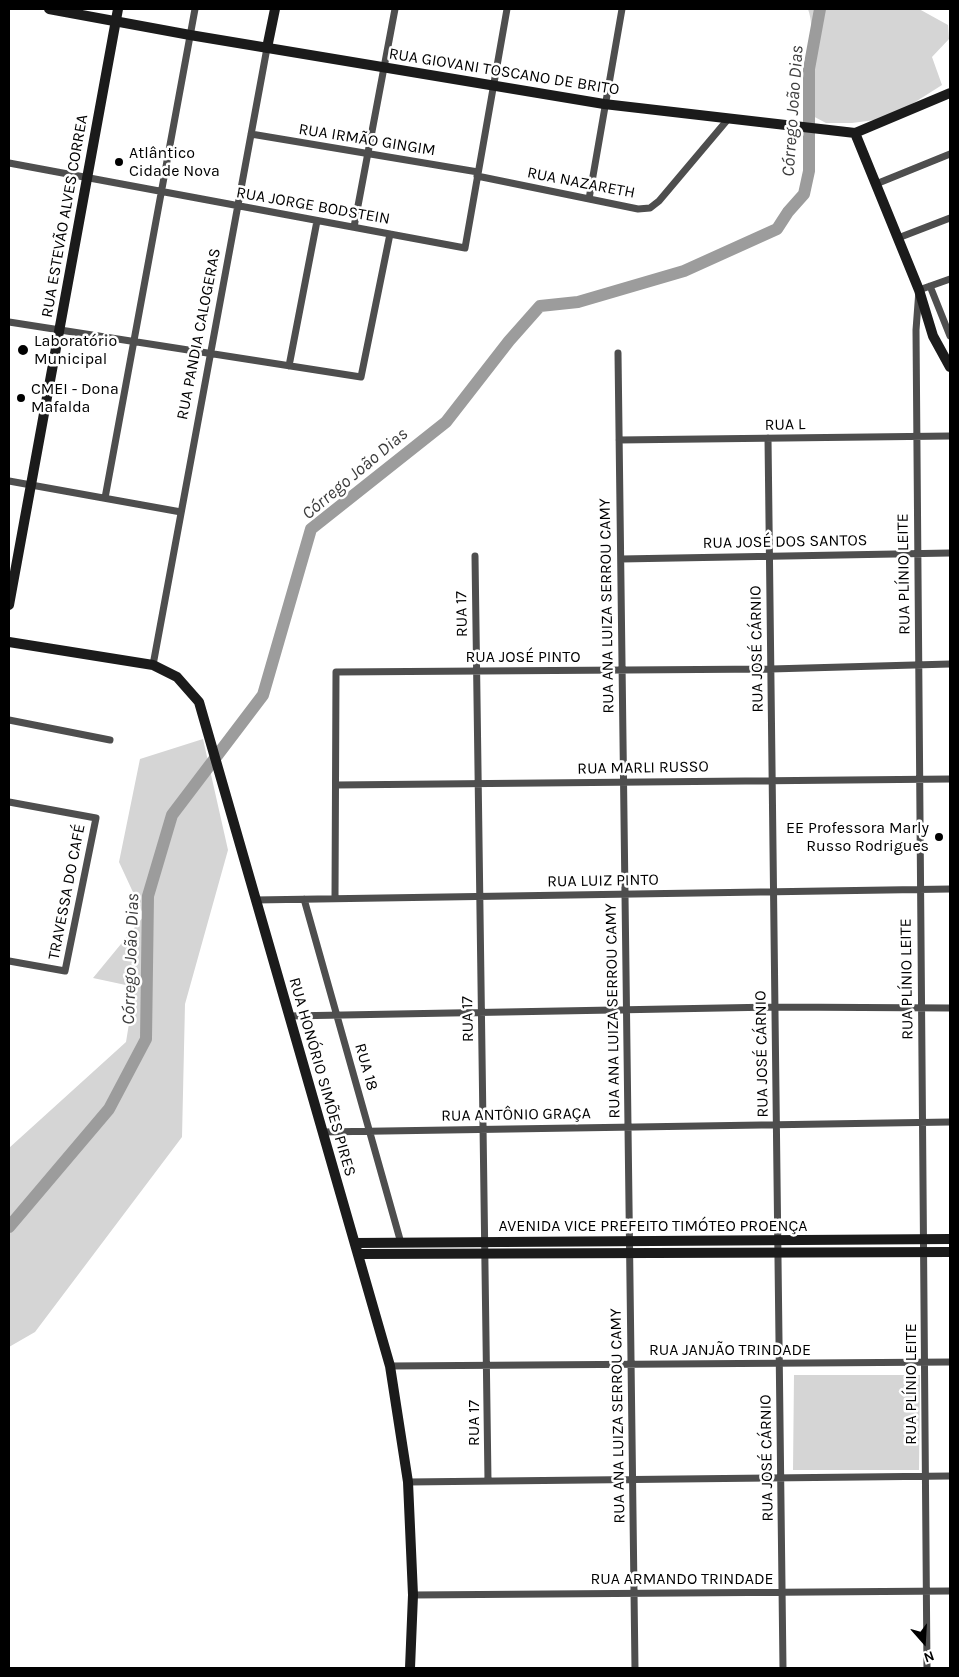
<!DOCTYPE html>
<html>
<head>
<meta charset="utf-8">
<style>
	body { margin:0 }
	#map { position:relative; width:959px; height:1677px; overflow:hidden; background:#fff; font-family:Karla,sans-serif }
	canvas { display:block }
	.frame { position:absolute; inset:0; border:10px solid #000; pointer-events:none }
	.north { position:absolute; left:899px; top:1617px; width:50px; height:50px; -webkit-text-stroke:4px #fff; paint-order:stroke; rotate:161deg; font-size:14px; font-weight:700; line-height:20px; text-align:center; color:#000 }
	.north::after { content:''; display:block; margin:auto; width:18px; height:22px; background:#000; clip-path:polygon(50% 0,100% 100%,50% 72%,0 100%) }
</style>
</head>
<body>
<div id="map">
<canvas width="959" height="1677"></canvas>
<div class="frame"></div>
<div class="north">N</div>
</div>
<script>
const c = document.querySelector('canvas').getContext('2d');
c.lineJoin = 'round';
function fill(path, color) {
  c.fillStyle = color;
  c.fill(path, 'evenodd');
}
function strokePath(path, color, width, dash) {
  c.strokeStyle = color;
  c.lineWidth = width;
  c.lineCap = dash ? 'butt' : 'round';
  c.setLineDash(dash || []);
  c.stroke(path);
}
function write(font, color, halo, rows, align = 'center') {
  c.font = font + ' Karla,sans-serif';
  c.lineWidth = 5;
  c.setLineDash([]);
  c.textBaseline = 'middle';
  c.strokeStyle = halo;
  c.fillStyle = color;
  for (const [text, x, y, turn = 0] of rows) {
    c.save();
    c.translate(x, y);
    c.rotate((+turn || 0) * Math.PI / 180);
    c.textAlign = isNaN(turn) ? turn : align;
    if (halo) c.strokeText(text, 0, 0);
    c.fillText(text, 0, 0);
    c.restore();
  }
}
fill(new Path2D(`
	M808,9H919L948,25L949,39L932,57L942,85L890,118L852,123H826L809,114C806,103 804,91 805,79C807,56 816,31 808,9Z
	M203,739L228,850L185,1004L182,1137L35,1332L9,1347V1148L126,1042L135,987L93,978L144,916L119,862L140,759Z
	M794,1375H920L919,1470H793Z`), '#d5d5d5');
strokePath(new Path2D(`
	M9,1227L109,1109L146,1039L148,896L172,815L263,695L311,529L446,422L509,341L540,306L578,302L684,271L777,229L788,212L804,194L809,171V69L820,9`), '#9c9c9c', 12);
strokePath(new Path2D(`
	M251,134L478,172
	M9,163L465,248L507,9
	M477,176L638,209L650,208L659,201L729,118
	M876,184L950,154
	M589,199L622,9
	M354,227L395,9
	M898,238L950,218
	M930,286L950,336
	M9,322L361,377L390,234
	M618,353L635,1668
	M289,366L317,221
	M768,438L783,1668
	M619,440L950,436
	M9,481L181,512
	M105,498L195,9
	M475,556L488,1481
	M621,559L950,553
	M153,665L267,48
	M9,720L110,740
	M336,785L950,779
	M9,802L96,818L65,971L9,961
	M335,898L336,672L771,669L950,664
	M304,899L401,1243
	M255,900L950,889
	M289,1016L775,1007L950,1008
	M322,1132L950,1122
	M390,1366L950,1362
	M408,1482L950,1476
	M413,1595L950,1591
	M927,1668L916,330L919,290L950,279`), '#4e4e4e', 7);
strokePath(new Path2D(`
	M49,9L190,35L604,104L855,133L950,93
	M267,48L275,9
	M855,133L919,290L933,336L950,367
	M9,605L118,9
	M9,642L153,665L177,677L199,702L390,1366L408,1482L413,1595L410,1668
	M355,1243L950,1239
	M358,1254L950,1252`), '#1b1b1b', 10);
for (const [x, y, r, color] of [
	[119,162,5,"#000"],
	[23,350,6,"#000"],
	[21,398,5,"#000"],
	[939,837,5,"#000"]
]) {
  const dot = new Path2D();
  dot.arc(x, y, r, 0, 2 * Math.PI);
  c.fillStyle = color;
  c.fill(dot);
  strokePath(dot, '#fff', 2);
}
write('16px', '#000', '#fff', [
	["RUA GIOVANI TOSCANO DE BRITO",504,72,9],
	["RUA IRMÃO GINGIM",367,140,9],
	["RUA NAZARETH",581,183,11],
	["RUA JORGE BODSTEIN",313,206,10],
	["RUA ESTEVÃO ALVES CORREA",65,216,-80],
	["RUA PANDIA CALOGERAS",199,334,-79],
	["RUA L",785,425,-1],
	["RUA JOSÉ DOS SANTOS",785,542,-1],
	["RUA PLÍNIO LEITE",904,574,-91],
	["RUA ANA LUIZA SERROU CAMY",607,606,-91],
	["RUA 17",462,614,-91],
	["RUA JOSÉ CÁRNIO",757,649,-91],
	["RUA JOSÉ PINTO",523,657],
	["RUA MARLI RUSSO",643,768,-1],
	["RUA LUIZ PINTO",603,881,-1],
	["TRAVESSA DO CAFÉ",67,892,-79],
	["RUA PLÍNIO LEITE",907,979,-91],
	["RUA ANA LUIZA SERROU CAMY",613,1011,-91],
	["RUA 17",468,1019,-91],
	["RUA JOSÉ CÁRNIO",762,1054,-91],
	["RUA 18",366,1067,74],
	["RUA HONÓRIO SIMÕES PIRES",322,1077,74],
	["RUA ANTÔNIO GRAÇA",516,1115,-1],
	["AVENIDA VICE PREFEITO TIMÓTEO PROENÇA",653,1226],
	["RUA JANJÃO TRINDADE",730,1350],
	["RUA PLÍNIO LEITE",911,1384,-90],
	["RUA ANA LUIZA SERROU CAMY",618,1416,-91],
	["RUA 17",474,1423,-90],
	["RUA JOSÉ CÁRNIO",767,1458,-91],
	["RUA ARMANDO TRINDADE",682,1579]
]);
write('16px', '#000', '#fff', [
	["Atlântico",129,153],
	["Cidade Nova",129,171],
	["Laboratório",34,341],
	["Municipal",34,359],
	["CMEI - Dona",31,389],
	["Mafalda",31,407],
	["EE Professora Marly",929,828,"right"],
	["Russo Rodrigues",929,846,"right"]
], 'left');
write('italic 18px', '#3d3d3d', '#fff', [
	["Córrego João Dias",793,111,-86],
	["Córrego João Dias",355,474,-40],
	["Córrego João Dias",131,959,-88]
]);
</script>
</body>
</html>
